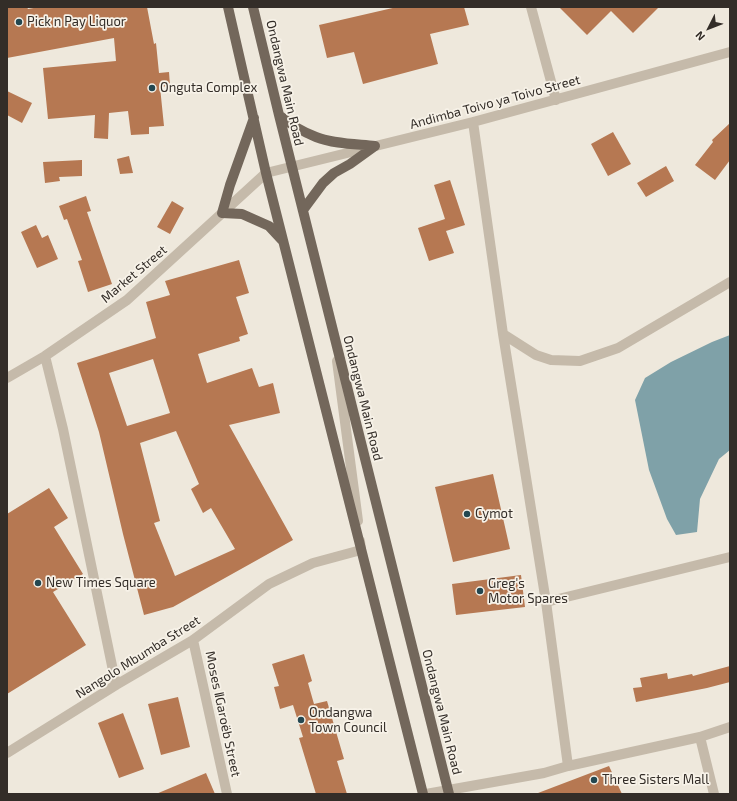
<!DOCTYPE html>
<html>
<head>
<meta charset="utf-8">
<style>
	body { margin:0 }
	#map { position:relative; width:737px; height:801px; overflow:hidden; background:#eee8dc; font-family:"Exo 2",sans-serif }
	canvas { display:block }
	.frame { position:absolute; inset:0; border:8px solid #332d28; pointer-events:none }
	.north { position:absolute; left:689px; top:8px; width:40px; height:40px; -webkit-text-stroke:3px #f7f2e8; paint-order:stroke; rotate:228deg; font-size:11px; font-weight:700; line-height:16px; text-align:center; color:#332d28 }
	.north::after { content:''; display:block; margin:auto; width:14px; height:18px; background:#332d28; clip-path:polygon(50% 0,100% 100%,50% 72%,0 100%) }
</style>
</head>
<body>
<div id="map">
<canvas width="737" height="801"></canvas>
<div class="frame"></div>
<div class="north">N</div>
</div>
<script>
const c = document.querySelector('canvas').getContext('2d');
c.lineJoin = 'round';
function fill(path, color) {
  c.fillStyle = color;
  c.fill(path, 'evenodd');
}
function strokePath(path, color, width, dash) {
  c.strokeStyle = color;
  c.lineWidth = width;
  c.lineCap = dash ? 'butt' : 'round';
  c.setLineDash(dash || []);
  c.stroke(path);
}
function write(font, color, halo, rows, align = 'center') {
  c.font = font + ' "Exo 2",sans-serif';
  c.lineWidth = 3.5;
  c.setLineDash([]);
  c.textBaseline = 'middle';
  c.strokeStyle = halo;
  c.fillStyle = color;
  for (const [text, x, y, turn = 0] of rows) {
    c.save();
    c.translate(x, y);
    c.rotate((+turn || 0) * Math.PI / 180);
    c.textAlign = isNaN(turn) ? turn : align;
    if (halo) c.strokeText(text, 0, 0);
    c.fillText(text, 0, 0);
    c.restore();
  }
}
fill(new Path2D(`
	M730,335V450L719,459L700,499L697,532L676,535L667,519L649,470L635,400L645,378L671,362L712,342Z`), '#7fa1a8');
fill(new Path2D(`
	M7,7H27L28,9L39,7H147L154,44L156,43L159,73L169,72L170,86L160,87L164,126L149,127V134L131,135L128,111L109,113L108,139L94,138L95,115L48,119L43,68L116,61L114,38L7,58Z
	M397,7H464L469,25L430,34L438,64L363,84L354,52L327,58L319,25Z
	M559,7H659L633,33L611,11L587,35Z
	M7,91L32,103L22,123L7,115Z
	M730,123V160L715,180L695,165L713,142L712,140Z
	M613,132L631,164L608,176L591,144Z
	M129,156L133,173L120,174L117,159Z
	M82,160V176L59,177L60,181L45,183L43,162Z
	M666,166L674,181L646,197L637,183Z
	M450,180L465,225L446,231L454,253L429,261L418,228L445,219L434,185Z
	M86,196L91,211L87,212L112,284L88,292L78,261L82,260L67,219L64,220L59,206Z
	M172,201L184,208L170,234L157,227Z
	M36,225L42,238L48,235L58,259L37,268L21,232Z
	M239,260L249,293L236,297L248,334L239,337L240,341L198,354L207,383L252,368L259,387L273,383L280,413L229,425L293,540L173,607L144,615L123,534L99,432L77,363L156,338L146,302L170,295L165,281ZM153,359L170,413L127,426L109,373ZM176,431L199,484L191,489L203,513L211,508L235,549L175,576L154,523L160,521L140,443Z
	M493,474L510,549L453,562L435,487Z
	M49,488L68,518L54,527L83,574L53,592L86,645L7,694V514Z
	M521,575L525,607L456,615L452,584Z
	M304,654L312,681L308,683L314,704L327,701L344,759L337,761L347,794H316L299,738L303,737L293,705L280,709L274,687L279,686L272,664Z
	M730,666V682L707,688L636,702L633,688L642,687L640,678L667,673L668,679L692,674L693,676Z
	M178,697L190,747L161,755L148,704Z
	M123,713L144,769L119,778L98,723Z
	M609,766L622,794H538V793Z
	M206,773L215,794H156Z`), '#b67852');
strokePath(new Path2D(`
	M531,7L556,100
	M503,334L536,355L551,360L580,361L618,348L730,282
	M45,356L63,429L116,685
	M337,361L358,521
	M7,378L45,356L127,300L266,173L473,122L730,52
	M546,602L730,557
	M193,640L227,794
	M7,753L116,685L193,640L269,584L313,563L361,550L360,541
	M568,766L700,737
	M426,794L544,773L568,766L546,602L503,334L473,122
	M714,794L700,737L730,727`), '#c5baaa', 10);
strokePath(new Path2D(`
	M228,7L266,173L423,794
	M253,7L279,115L449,794
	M279,115C290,124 303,132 316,137C334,144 356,144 375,146
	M254,118L230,185L222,213L242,214L269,226L282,240
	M303,210L323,183L334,173L350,164L375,146`), '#73675b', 10);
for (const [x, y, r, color] of [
	[19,22,4,"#234750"],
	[152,88,4,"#234750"],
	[467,514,4,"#234750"],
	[38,583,4,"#234750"],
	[480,591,4,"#234750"],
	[301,720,4,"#234750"],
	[594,780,4,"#234750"]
]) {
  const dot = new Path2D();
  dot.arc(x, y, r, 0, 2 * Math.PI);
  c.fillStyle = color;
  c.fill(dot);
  strokePath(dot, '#f7f2e8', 1.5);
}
write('13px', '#332d28', '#f7f2e8', [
	["Pick n Pay Liquor",27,22],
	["Onguta Complex",160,88],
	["Cymot",475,514],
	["New Times Square",46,583],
	["Greg's",488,584],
	["Motor Spares",488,599],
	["Ondangwa",309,713],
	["Town Council",309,728],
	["Three Sisters Mall",602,780]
], 'left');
write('13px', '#332d28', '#f7f2e8', [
	["Ondangwa Main Road",285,83,77],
	["Andimba Toivo ya Toivo Street",495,102,-15],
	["Market Street",134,274,-40],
	["Ondangwa Main Road",363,398,76],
	["Nangolo Mbumba Street",138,657,-32],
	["Ondangwa Main Road",442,712,76],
	["Moses ǁGaroëb Street",223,714,78]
]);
</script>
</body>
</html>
